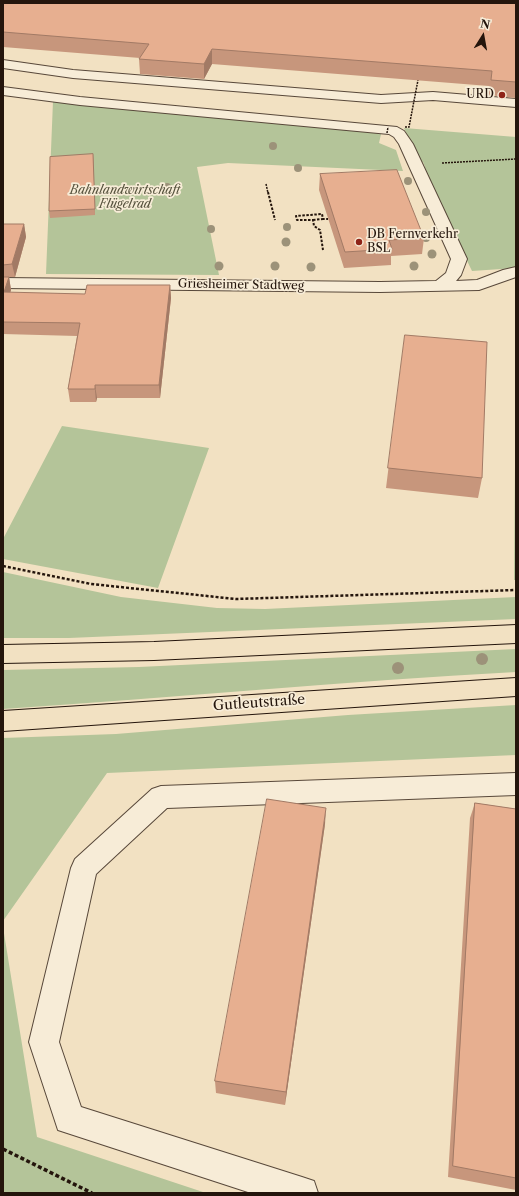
<!DOCTYPE html>
<html>
<head>
<meta charset="utf-8">
<style>
	body { margin:0 }
	#map { position:relative; width:519px; height:1196px; overflow:hidden; background:#f2e1c2; font-family:"Libre Caslon Text",serif }
	canvas { display:block }
	.frame { position:absolute; inset:0; border:4px solid #24150c; pointer-events:none }
	.north { position:absolute; left:463px; top:16px; width:40px; height:40px; -webkit-text-stroke:3px #f7ecd7; paint-order:stroke; rotate:11deg; font-size:11px; font-weight:700; line-height:16px; text-align:center; color:#24150c }
	.north::after { content:''; display:block; margin:auto; width:14px; height:18px; background:#24150c; clip-path:polygon(50% 0,100% 100%,50% 72%,0 100%) }
</style>
</head>
<body>
<div id="map">
<canvas width="519" height="1196"></canvas>
<div class="frame"></div>
<div class="north">N</div>
</div>
<script>
const c = document.querySelector('canvas').getContext('2d');
c.lineJoin = 'round';
function fill(path, color) {
  c.fillStyle = color;
  c.fill(path, 'evenodd');
}
function strokePath(path, color, width, dash) {
  c.strokeStyle = color;
  c.lineWidth = width;
  c.lineCap = dash ? 'butt' : 'round';
  c.setLineDash(dash || []);
  c.stroke(path);
}
function write(font, color, halo, rows, align = 'center') {
  c.font = font + ' "Libre Caslon Text",serif';
  c.lineWidth = 3.5;
  c.setLineDash([]);
  c.textBaseline = 'middle';
  c.strokeStyle = halo;
  c.fillStyle = color;
  for (const [text, x, y, turn = 0] of rows) {
    c.save();
    c.translate(x, y);
    c.rotate((+turn || 0) * Math.PI / 180);
    c.textAlign = isNaN(turn) ? turn : align;
    if (halo) c.strokeText(text, 0, 0);
    c.fillText(text, 0, 0);
    c.restore();
  }
}
fill(new Path2D(`
	M53,101L382,130L379,143L396,150L403,171L228,163L197,167L219,275L46,274Z
	M404,128L516,137V268L472,271L422,168L425,167L423,162L418,161Z
	M516,352V580H514Z
	M62,426L209,448L158,588L3,559V539Z
	M3,572L121,597L217,608L265,609L516,597V619L69,638H3Z
	M516,649V672C345,681 174,698 3,709V670L139,667Z
	M516,705V755L107,773L3,921V738L116,734L348,715Z
	M3,927L37,1137L206,1193H3Z`), '#b4c499');
const minor = new Path2D(`
	M3,60L73,70L381,95L433,92L516,99V107L433,100L381,103L73,78L3,68Z
	M3,87L80,97L397,127L404,131L413,144L467,259L461,275L456,281L477,280L503,270L516,267V277L479,290L380,292L3,288V278L380,282L436,281L446,273L451,259L399,144L394,137L389,134L80,105L3,95Z
	M516,773V795L167,808L96,874L59,1042L81,1107L302,1177L314,1181L318,1193H251L58,1130L29,1042L71,868L75,859L152,789L161,786Z`);
const major = new Path2D(`
	M516,625V643L154,660L3,663V645L154,642Z
	M516,678V696L3,731V711Z`);
strokePath(minor, '#58483a', 2);
strokePath(major, '#24150c', 2);
strokePath(new Path2D(`
	M442,163L516,159
	M266,184L268,193`), '#24150c', 1.5, [2, 1]);
strokePath(new Path2D(`
	M268,192L275,220
	M313,220L323,219
	M323,250L320,230L314,226L313,220H297L296,216L322,214L323,219H328`), '#24150c', 2, [2.5, 1.5]);
strokePath(new Path2D(`
	M3,566L91,584L236,599L516,590`), '#24150c', 2.5, [3, 2]);
strokePath(new Path2D(`
	M3,1149L92,1193`), '#24150c', 3.5, [4, 2.5]);
fill(minor, '#f7ecd7');
fill(major, '#f2e1c2');
strokePath(new Path2D(`
	M405,127H409L418,80
	M387,133L388,127`), '#24150c', 1.5, [2, 1]);
c.fillStyle = '#9c9279';
for (const [x, y, r] of [
	[273,146,4],
	[298,168,4],
	[408,181,4],
	[167,187,4],
	[426,212,4],
	[287,227,4],
	[211,229,4],
	[426,238,4],
	[286,242,4.5],
	[432,254,4.5],
	[219,266,4.5],
	[275,266,4.5],
	[414,266,4.5],
	[311,267,4.5],
	[482,659,6],
	[398,668,6]
]) {
  c.beginPath();
  c.arc(x, y, r, 0, 2 * Math.PI);
  c.fill();
}
fill(new Path2D(`
	M3,3H516V98L488,95L489,86L212,64L204,79L140,74L139,59L140,58L3,47Z
	M93,154L95,215L50,218L49,211Z
	M320,174L424,238L422,254L391,256V265L344,268L319,190Z
	M3,224H24L26,237L15,277H9L11,290L10,293L85,294L170,285L171,298L160,398H97L96,402H70L68,389L77,336L3,334Z
	M405,335L482,478L478,498L386,488Z
	M475,803L516,809V1190L448,1177L470,818Z
	M325,824L285,1105L216,1093L215,1081Z`), '#c7967c');
fill(new Path2D(`
	M212,49V64L204,79V64Z
	M93,154V161L95,215V209Z
	M24,224L26,237L15,277L12,264Z
	M9,277L11,290L6,305L4,292Z
	M170,285L171,298L160,398L159,385Z
	M95,385L97,398L96,402L95,389Z
	M326,808L325,824L285,1105L286,1092Z`), '#a27a65');
const building = new Path2D(`
	M3,3H516V82L491,80L492,71L212,49L204,64L139,59L149,44L3,32Z
	M93,154L95,209L49,211L50,157Z
	M397,170L424,238L389,240L392,249L345,252L320,174Z
	M3,224H24L12,264L3,265Z
	M3,277H9L4,292L85,294L87,285H170L159,385H95V389H68L80,323L3,322Z
	M405,335L487,342L482,478L388,468Z
	M267,799L326,808L286,1092L215,1081Z
	M475,803L516,809V1178L453,1166Z`);
fill(building, '#e7af90');
strokePath(building, '#a27a65', 1);
for (const [x, y, r, color] of [
	[502,95,4,"#8f2418"],
	[359,242,4,"#8f2418"]
]) {
  const dot = new Path2D();
  dot.arc(x, y, r, 0, 2 * Math.PI);
  c.fillStyle = color;
  c.fill(dot);
  strokePath(dot, '#f7ecd7', 1.5);
}
write('12px', '#24150c', '#f7ecd7', [
	["URD",494,95],
	["DB Fernverkehr",367,235,"left"],
	["BSL",367,249,"left"]
], 'right');
write('italic 12px', '#56523d', '#f7ecd7', [
	["Bahnlandwirtschaft",125,191],
	["Flügelrad",125,205]
]);
write('12px', '#24150c', '#f7ecd7', [
	["Griesheimer Stadtweg",241,285,1]
]);
write('14px', '#24150c', '#f7ecd7', [
	["Gutleutstraße",259,703,-4]
]);
</script>
</body>
</html>
